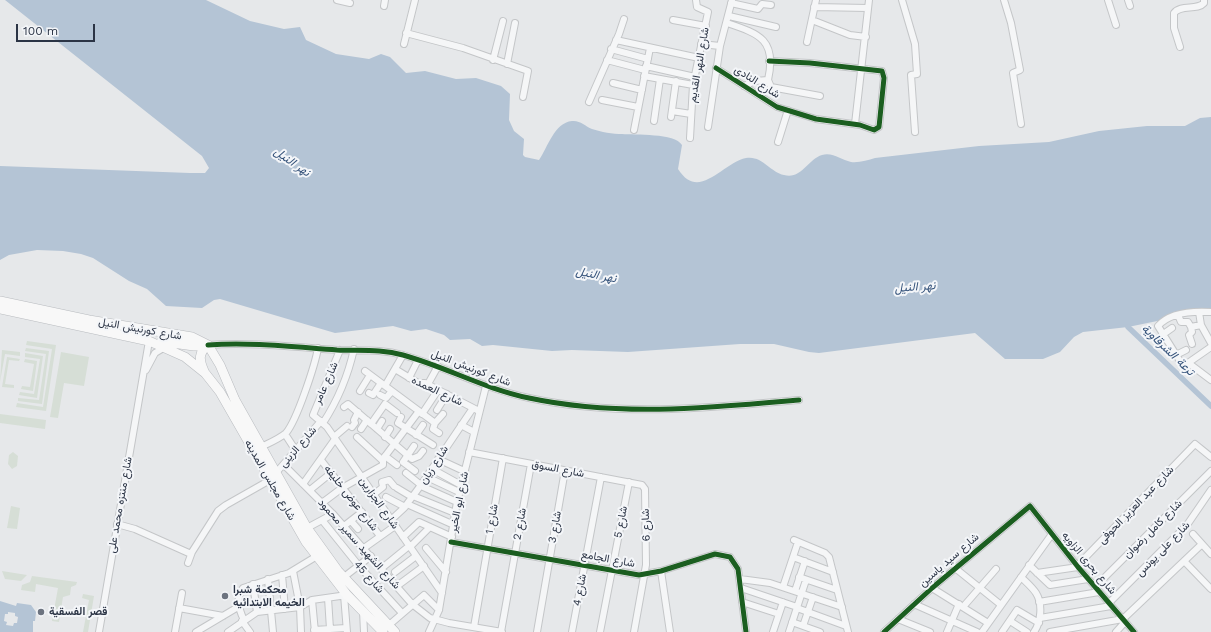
<!DOCTYPE html>
<html>
<head>
<meta charset="utf-8">
<style>
	body { margin:0 }
	#map { position:relative; width:1211px; height:632px; overflow:hidden; background:#e6e8ea; font-family:"Work Sans",sans-serif }
	canvas { display:block }
	.scale { position:absolute; left:16px; top:24px; width:79px; height:18px; box-sizing:border-box; border:2px solid #2b3445; border-top:0; padding-left:5px; font-size:12px; line-height:14px; white-space:nowrap; color:#2b3445; -webkit-text-stroke:3px #f4f6f9; paint-order:stroke }
</style>
</head>
<body>
<div id="map">
<canvas width="1211" height="632"></canvas>
<div class="scale">100 m</div>
</div>
<script>
const c = document.querySelector('canvas').getContext('2d');
c.lineJoin = 'round';
function fill(path, color) {
  c.fillStyle = color;
  c.fill(path, 'evenodd');
}
function strokePath(path, color, width, dash) {
  c.strokeStyle = color;
  c.lineWidth = width;
  c.lineCap = dash ? 'butt' : 'round';
  c.setLineDash(dash || []);
  c.stroke(path);
}
function write(font, color, halo, rows, align = 'center') {
  c.font = font + ' "Work Sans",Vazirmatn,sans-serif';
  c.lineWidth = 4;
  c.setLineDash([]);
  c.textBaseline = 'middle';
  c.strokeStyle = halo;
  c.fillStyle = color;
  for (const [text, x, y, turn = 0] of rows) {
    c.save();
    c.translate(x, y);
    c.rotate((+turn || 0) * Math.PI / 180);
    c.textAlign = isNaN(turn) ? turn : align;
    if (halo) c.strokeText(text, 0, 0);
    c.fillText(text, 0, 0);
    c.restore();
  }
}
fill(new Path2D(`
	M27,341L56,345L46,411L16,407L17,403L43,407L52,349L26,345Z
	M26,348L49,351L42,404L18,401V398L39,400L46,354L25,351Z
	M2,350L20,352V356L5,354L0,382Z
	M61,352L89,357L84,386L64,383L58,418L50,417Z
	M25,353L43,356L37,398L19,395L20,392L34,394L40,359L25,357Z
	M7,357L20,359L19,361L9,360L5,384L14,385V388L2,387Z
	M25,359L37,361L33,391L21,389L22,386L30,387L34,364L24,362Z
	M0,414L46,420L45,429L0,423Z
	M13,452L18,456L17,466L12,469L8,464L9,455Z
	M11,506L20,508L17,529L7,528Z
	M2,571L27,575L21,581L5,579Z
	M32,576L77,582L76,585L71,587L70,595L63,597L59,622L52,621L58,588L36,584L35,592L21,590L22,585L30,582Z
	M83,594L94,596L88,632H83L89,600L82,598Z`), '#d6ded6');
fill(new Path2D(`
	M5,0H206L250,21L284,29L300,27L306,40L336,54L369,59L381,54L390,57L406,73L425,71L456,79L476,78L501,86L510,94L509,120L514,131L524,139L523,155L525,157L539,160C548,147 554,123 572,121C580,120 585,126 592,129C601,132 613,134 622,134C635,135 675,133 682,145L678,169C699,202 722,163 746,158C762,155 770,172 784,175C801,180 808,159 822,155C833,152 841,160 851,162C859,163 868,160 875,158L979,146L1049,142L1099,131L1147,126H1185L1200,118L1211,117V310L1128,327L1083,332L1074,337L1060,352L1043,359H1005L975,333L819,353L809,352L774,344H740L628,352L572,350L552,351L493,345L482,346L470,339L450,340L444,335L426,329L411,331L393,326L335,333L220,299L214,300L202,308L166,306L147,289L129,281L93,258L81,254L63,251L37,250L9,255L0,260V166L190,173H205L209,168L202,156Z
	M0,601L16,606L17,603L31,605L36,612L35,621H33V632H0ZM8,612L15,613V616L18,617L17,623H14L13,626L6,625L7,622L4,621L5,614H8Z`), '#b4c4d5');
strokePath(new Path2D(`
	M1128,327L1211,406`), '#b4c4d5', 5.5);
const minor = new Path2D(`
	M337,0L350,3
	M902,0L915,44L917,74L911,75L915,132
	M1004,0L1011,23L1020,70L1013,73L1021,124
	M1108,0L1116,25
	M1128,0L1130,6
	M731,3L758,9L762,4L771,5
	M384,6L385,0
	M814,7L868,8
	M729,16L776,27
	M673,20L706,26
	M812,20L850,35L866,37
	M727,23C760,34 777,40 768,80L755,81L744,86
	M406,33L463,48L528,71L523,97
	M616,40L699,58
	M807,42L816,0
	M404,44L415,0
	M701,44L720,46
	M1180,47L1174,28V13C1181,4 1197,11 1204,3V0
	M611,49L648,59
	M493,60L503,21
	M607,60L645,70
	M507,64L515,23
	M646,66L695,77
	M716,68L777,107L816,119L860,125L874,130L879,127L884,78L882,71L810,63L769,61
	M644,76L693,85
	M768,80L771,87L820,96
	M613,83L642,90
	M602,100L638,107
	M589,102L619,34L624,19
	M672,111L691,114
	M671,117L676,81
	M654,121L660,79
	M855,124L869,0
	M708,127L720,46L732,0
	M634,130L650,48
	M690,138L693,85L708,12L697,7L696,0
	M778,142L788,110
	M1199,312L1201,325L1211,343
	M1211,312C1194,311 1170,312 1158,326L1180,361L1191,365L1211,380
	M1178,315L1181,322H1188L1191,327L1201,325
	M1191,327L1192,332L1189,335L1192,344
	M1162,335L1172,328
	M208,345C251,342 294,347 337,350C360,351 381,349 403,355C446,367 485,389 529,398C618,417 709,408 799,400
	M340,350L313,415L327,427L442,593
	M1176,355L1186,350
	M1188,363L1211,347
	M395,369L418,383H425L477,410
	M146,370L155,353L165,347
	M365,371L435,423L443,414
	M409,378L418,360
	M428,384L438,366
	M385,386L403,355
	M360,391L370,375
	M369,393L373,395L381,383
	M380,395L386,398L392,391
	M344,407L348,404L412,459L419,456L423,451
	M437,410L447,394
	M422,414L438,390
	M401,417L398,423L433,445
	M323,423C338,400 348,376 354,349
	M435,423L433,429L439,433
	M371,424L385,404L397,413
	M461,425L474,432
	M352,427L355,423L354,420L358,412
	M361,429L367,420
	M377,429L382,421
	M285,434L296,451
	M416,435L423,425
	M334,437L347,426
	M357,437L382,460
	M385,437L390,429
	M414,446L403,462L415,471
	M261,447C269,443 279,439 286,433C297,420 315,365 318,348
	M469,452L642,485L645,489L646,565L634,632
	M385,456L397,465
	M438,459L464,471
	M321,460L380,536
	M284,465L333,514L412,604L430,618L449,623L502,632
	M432,469L461,485
	M406,473L421,485
	M275,474L321,421
	M427,477L459,492
	M303,484L335,439
	M421,486L457,502
	M397,488L412,497
	M310,490L331,473
	M373,495L383,487L382,482L389,480L394,486
	M413,496L455,513
	M386,497L405,507
	M322,503L342,488L383,465V459L419,411
	M407,504L454,525
	M322,520L359,566L402,613
	M391,520L404,508L421,485L473,408
	M351,521L358,529
	M117,524L135,529L191,554
	M344,526L362,512
	M307,528L333,514
	M1193,534L1211,554
	M403,537L419,522L452,537
	M794,540L825,553L829,557L848,632
	M451,542L639,575L661,571L715,554L730,557L738,569L746,632
	M410,547L430,527
	M364,548L395,526
	M426,548L446,572
	M793,557L833,572
	M1184,561L1211,589
	M188,563L192,552L218,511L226,505L270,480
	M1029,565L1050,585L1088,579
	M1077,566L1195,444L1211,457
	M382,568L409,546
	M955,568L1001,605
	M293,571L300,607L301,632
	M661,571L670,632
	M395,572L416,556
	M1037,573L1078,567
	M282,575L285,609
	M344,577L371,556
	M799,577L837,590
	M1021,577C1026,582 1032,587 1036,593C1043,604 1041,622 1034,632
	M268,579L273,632
	M740,579L770,583L842,607
	M253,584L257,612
	M397,586L424,566
	M783,587L798,542
	M1095,587L1211,471
	M741,588L797,607
	M932,588L988,623
	M795,591L805,561
	M344,595L347,632
	M328,598L330,629
	M312,600L315,632
	M742,602L779,614
	M1039,602L1099,592
	M1109,603L1187,525L1211,490
	M914,604L977,632
	M963,607L996,569
	M179,608L223,616
	M797,608L846,626
	M363,611L364,632
	M1040,618L1111,606
	M898,619L930,632
	M244,620C239,610 235,598 243,588L289,573L317,556
	M242,621L250,632
	M1010,621L1027,632
	M792,622L820,632
	M389,625L424,595L439,610
	M803,626L813,597
	M474,627L503,458
	M314,630L346,628
	M99,632L149,341
	M175,632L182,593
	M196,632L238,607
	M228,632L257,612L300,607L312,600L347,595
	M429,632L439,610L457,502L486,386
	M501,632L531,464
	M537,632L565,470
	M572,632L601,477
	M600,632L629,482
	M773,632L783,602
	M789,632L806,580
	M884,632L932,588L1030,506L1078,567L1134,632
	M947,632L959,604
	M982,632L1052,534
	M1002,632L1017,610L1039,623
	M1050,632L1123,619L1202,544
	M1116,632L1125,622`);
const highway = new Path2D(`
	M0,301L89,320L192,337L208,345L220,365L235,400L307,528L338,571L395,632
	M0,309L149,341L185,357L205,373L220,392L306,542L347,595L383,632
	M160,343L165,342L194,346L208,345
	M204,371C199,360 198,353 208,345`);
strokePath(minor, '#c4c6c8', 8);
strokePath(highway, '#b8bbbf', 10);
strokePath(minor, '#f5f6f7', 6);
strokePath(highway, '#f8f8f8', 9);
strokePath(new Path2D(`
	M716,68L777,107L816,119L860,125L874,130L879,127L884,78L882,71L810,63L769,61
	M208,345C251,342 294,347 337,350C360,351 381,349 403,355C446,367 485,389 529,398C618,417 709,408 799,400
	M451,542L639,575L661,571L715,554L730,557L738,569L746,632
	M884,632L932,588L1030,506L1078,567L1134,632`), '#1b5e20', 5);
for (const [x, y, r, color] of [
	[225,596,4,"#6c737f"],
	[41,612,4,"#6c737f"]
]) {
  const dot = new Path2D();
  dot.arc(x, y, r, 0, 2 * Math.PI);
  c.fillStyle = color;
  c.fill(dot);
  strokePath(dot, '#f4f6f9', 1.5);
}
write('11px', '#2b3445', '#f4f6f9', [
	["شارع النهر القديم",699,65,-80],
	["شارع النادى",757,82,32],
	["شارع كورنيش النيل",140,329,10],
	["شارع كورنيش النيل",471,368,21],
	["شارع عامر",326,383,-66],
	["شارع العمده",437,391,25],
	["شارع الزينى",298,447,-49],
	["شارع زيان",434,465,-57],
	["شارع السوق",558,469,11],
	["شارع مجلس المدينه",270,480,60],
	["شارع عوض خليفه",351,498,52],
	["شارع ابو الخير",459,502,-79],
	["شارع الجزارين",379,503,55],
	["شارع منتزه محمد على",120,505,-80],
	["شارع عبد العزيز الحوفى",1136,505,-46],
	["شارع 1",492,519,-80],
	["شارع 5",621,522,-79],
	["شارع 2",520,524,-80],
	["شارع 6",646,525,-92],
	["شارع 3",555,527,-80],
	["شارع كامل رضوان",1153,529,-45],
	["شارع الشهيد سمير محمود",359,544,48],
	["شارع على يونس",1163,549,-46],
	["شارع الجامع",608,559,10],
	["شارع سيد ياسين",949,560,-41],
	["شارع بحرى الزاويه",1089,563,50],
	["شارع 45",369,577,48],
	["شارع 4",580,590,-79]
]);
write('bold 11px', '#2b3445', '#f4f6f9', [
	["محكمة شبرا",233,590],
	["الخيمه الابتدائيه",233,603],
	["قصر الفسقية",49,612]
], 'left');
write('italic 12px', '#34527a', '#f4f6f9', [
	["نهر النيل",292,162,35],
	["نهر النيل",596,275,11],
	["نهر النيل",915,287,-4],
	["ترعة الشرقاوية",1168,350,44]
]);
</script>
</body>
</html>
